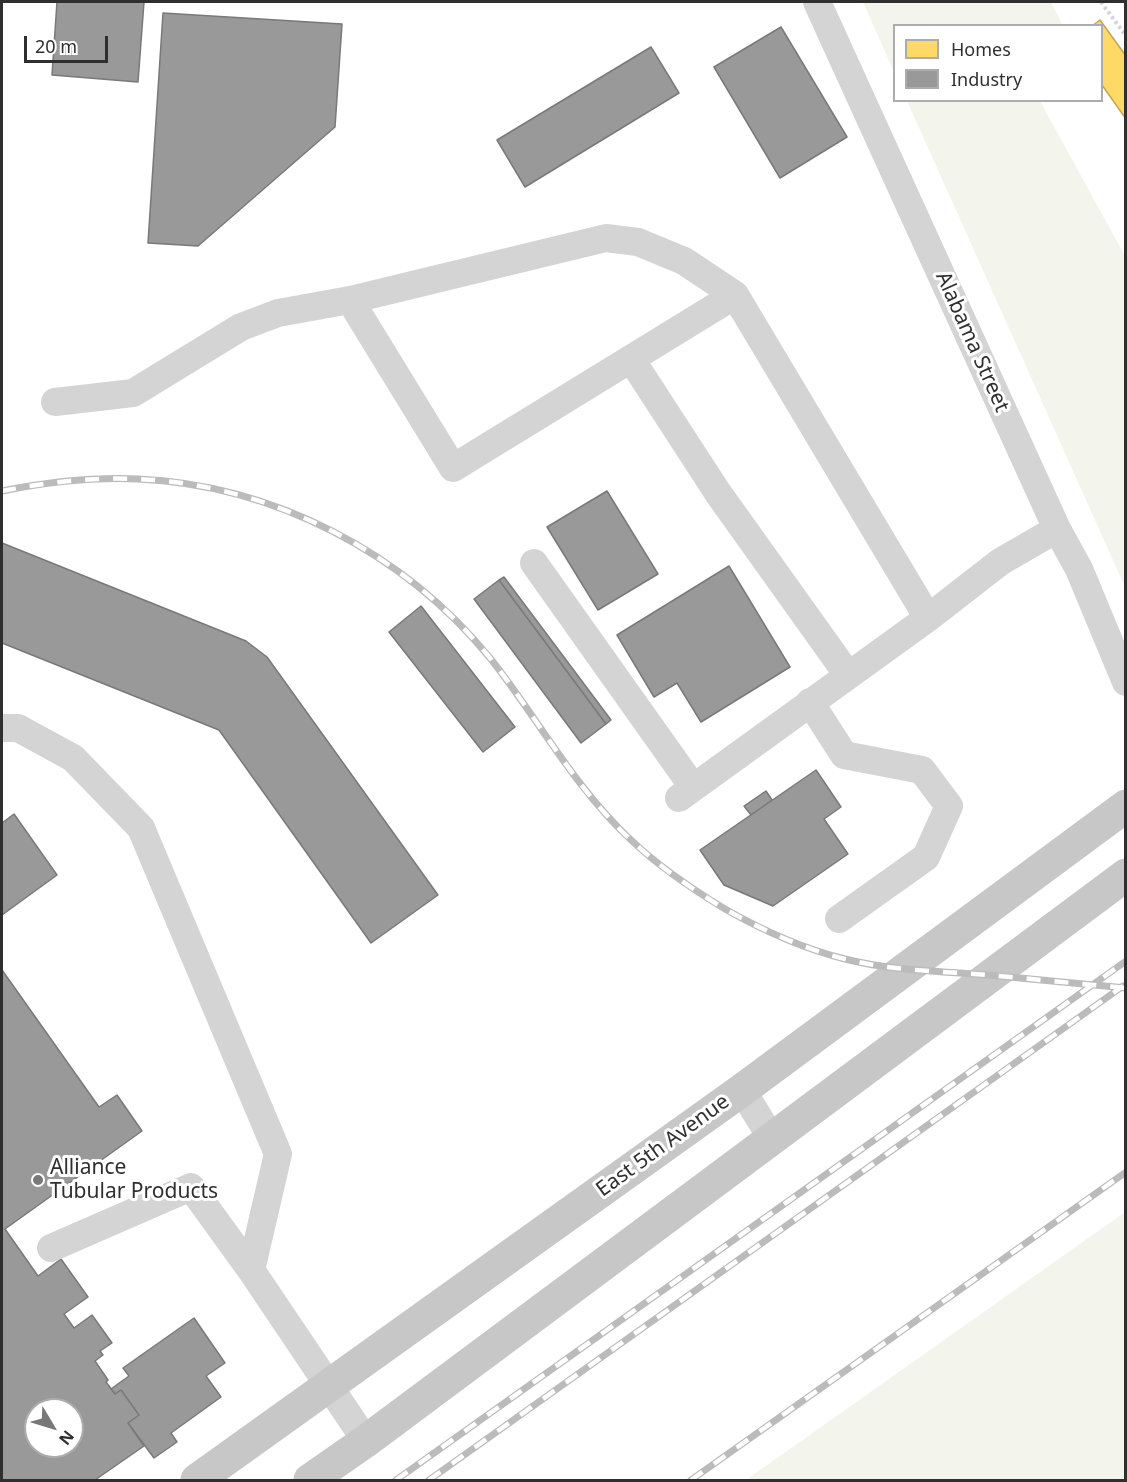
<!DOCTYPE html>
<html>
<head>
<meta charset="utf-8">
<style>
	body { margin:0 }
	#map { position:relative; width:1127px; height:1482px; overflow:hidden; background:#fff; font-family:"Noto Sans",sans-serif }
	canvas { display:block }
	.frame { position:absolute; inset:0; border:3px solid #2f2f2f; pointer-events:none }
	.legend { position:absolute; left:893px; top:24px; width:210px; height:78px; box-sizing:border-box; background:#fff; border:2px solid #acacac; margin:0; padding:8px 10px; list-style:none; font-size:18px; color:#2f2f2f }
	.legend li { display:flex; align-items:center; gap:12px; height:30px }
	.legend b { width:30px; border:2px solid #acacac }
	.north { position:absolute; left:24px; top:1398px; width:60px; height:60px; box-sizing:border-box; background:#fff; border:2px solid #acacac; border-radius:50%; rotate:128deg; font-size:16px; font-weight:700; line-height:24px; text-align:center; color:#2f2f2f }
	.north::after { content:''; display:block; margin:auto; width:21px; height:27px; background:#787878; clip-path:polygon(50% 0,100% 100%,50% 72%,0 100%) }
	.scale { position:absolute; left:24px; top:36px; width:84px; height:27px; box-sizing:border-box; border:3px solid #2f2f2f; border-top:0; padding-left:8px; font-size:18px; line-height:21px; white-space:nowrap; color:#2f2f2f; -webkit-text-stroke:4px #fff; paint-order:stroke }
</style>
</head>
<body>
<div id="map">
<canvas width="1127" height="1482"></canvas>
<div class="frame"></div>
<ul class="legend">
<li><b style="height:16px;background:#ffd966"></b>Homes</li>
<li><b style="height:16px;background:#999"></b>Industry</li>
</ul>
<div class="north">N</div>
<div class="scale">20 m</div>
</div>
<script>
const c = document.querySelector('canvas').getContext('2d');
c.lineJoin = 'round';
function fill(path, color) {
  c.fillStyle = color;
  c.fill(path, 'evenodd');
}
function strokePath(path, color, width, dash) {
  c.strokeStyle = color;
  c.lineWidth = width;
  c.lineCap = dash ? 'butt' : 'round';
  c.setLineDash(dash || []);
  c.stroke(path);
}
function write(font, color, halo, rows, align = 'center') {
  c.font = font + ' "Noto Sans",sans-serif';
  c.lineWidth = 6;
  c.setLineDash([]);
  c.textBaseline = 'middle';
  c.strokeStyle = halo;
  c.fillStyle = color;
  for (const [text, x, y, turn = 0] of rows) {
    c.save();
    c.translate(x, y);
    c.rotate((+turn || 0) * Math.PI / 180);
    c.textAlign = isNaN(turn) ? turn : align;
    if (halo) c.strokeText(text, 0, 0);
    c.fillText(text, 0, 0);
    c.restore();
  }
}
fill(new Path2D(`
	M863,2H1051L1062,24L894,26V72Z
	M907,101H1040L1125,256V587Z
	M1125,1212V1480H746Z`), '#f3f5ed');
const homes = new Path2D(`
	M1100,20L1126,56V119L1102,85V26H1092Z`);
fill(homes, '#ffd966');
strokePath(homes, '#c1a656', 1.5);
const industry = new Path2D(`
	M57,2H144L138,82L52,75Z
	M163,13L342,24L335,127L198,246L148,243Z
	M781,27L847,137L780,178L714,67Z
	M651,47L679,93L525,187L497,140Z
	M607,491L658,574L598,610L547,527Z
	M2,543L246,641L267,657L438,895L371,943L219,730L2,643Z
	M729,566L790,667L701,722L677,683L654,697L617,635Z
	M504,577L611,720L606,724L499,580Z
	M499,580L606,724L581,743L474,599Z
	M421,606L515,727L483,752L389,632Z
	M816,770L841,807L824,819L848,854L773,906L724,885L700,850Z
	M766,791L772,800L751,815L744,806Z
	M14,814L57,875L2,915V823Z
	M2,970L99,1107L117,1095L142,1131L5,1229L38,1276L61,1259L88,1297L64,1314L74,1328L92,1315L112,1343L100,1351L103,1355L95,1361L108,1380L106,1382L115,1394L121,1390L139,1415L128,1423L144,1446L95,1480H2ZM36,1410H72V1446H36Z
	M194,1318L225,1363L206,1376L221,1397L171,1433L177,1442L154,1458L128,1423L139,1415L121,1390L115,1394L111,1389L129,1376L123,1368Z`);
fill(industry, '#999');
strokePath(industry, '#797979', 1.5);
strokePath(new Path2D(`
	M1101,2L1126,36`), '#d4d4d4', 4, [3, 3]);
strokePath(new Path2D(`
	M817,2L1057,529L1079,569L1126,682
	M350,300L606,238L638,242L684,261L735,295
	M631,359L718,493L848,675
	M55,402L133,393L241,327L278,313L350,300L453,468L735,295L928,618
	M534,563L693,787
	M810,702L844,755L922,770L949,806L926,857L839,919
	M2,728H18L73,758L141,828L278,1154L251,1270
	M679,798L928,618L1000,562L1057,529
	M742,1090L772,1139
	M51,1248L191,1187L251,1270L366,1441`), '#d4d4d4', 28);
strokePath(new Path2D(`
	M197,1480L742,1090L1126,806
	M310,1480L366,1441L1126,875`), '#c7c7c7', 33);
const rail = new Path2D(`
	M2,491C47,482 92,477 138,479C274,485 404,553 490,658C537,717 574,787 630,839C658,866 692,889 725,909C762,930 804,949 845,959C892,971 941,971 988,975C1034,979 1080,984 1126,988
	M396,1480L1126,961
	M429,1480L1123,986
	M691,1480L1126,1172`);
strokePath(rail, '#bbb', 7);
strokePath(rail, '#fff', 4.5, [14]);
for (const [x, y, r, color] of [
	[38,1180,6,"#787878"]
]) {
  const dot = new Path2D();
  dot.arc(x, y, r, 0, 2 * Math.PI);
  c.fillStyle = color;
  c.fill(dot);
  strokePath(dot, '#fff', 2);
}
write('21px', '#2f2f2f', '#fff', [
	["Alabama Street",972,342,66],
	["East 5th Avenue",663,1146,-36]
]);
write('21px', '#2f2f2f', '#fff', [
	["Alliance",50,1168],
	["Tubular Products",50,1192]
], 'left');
</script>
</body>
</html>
